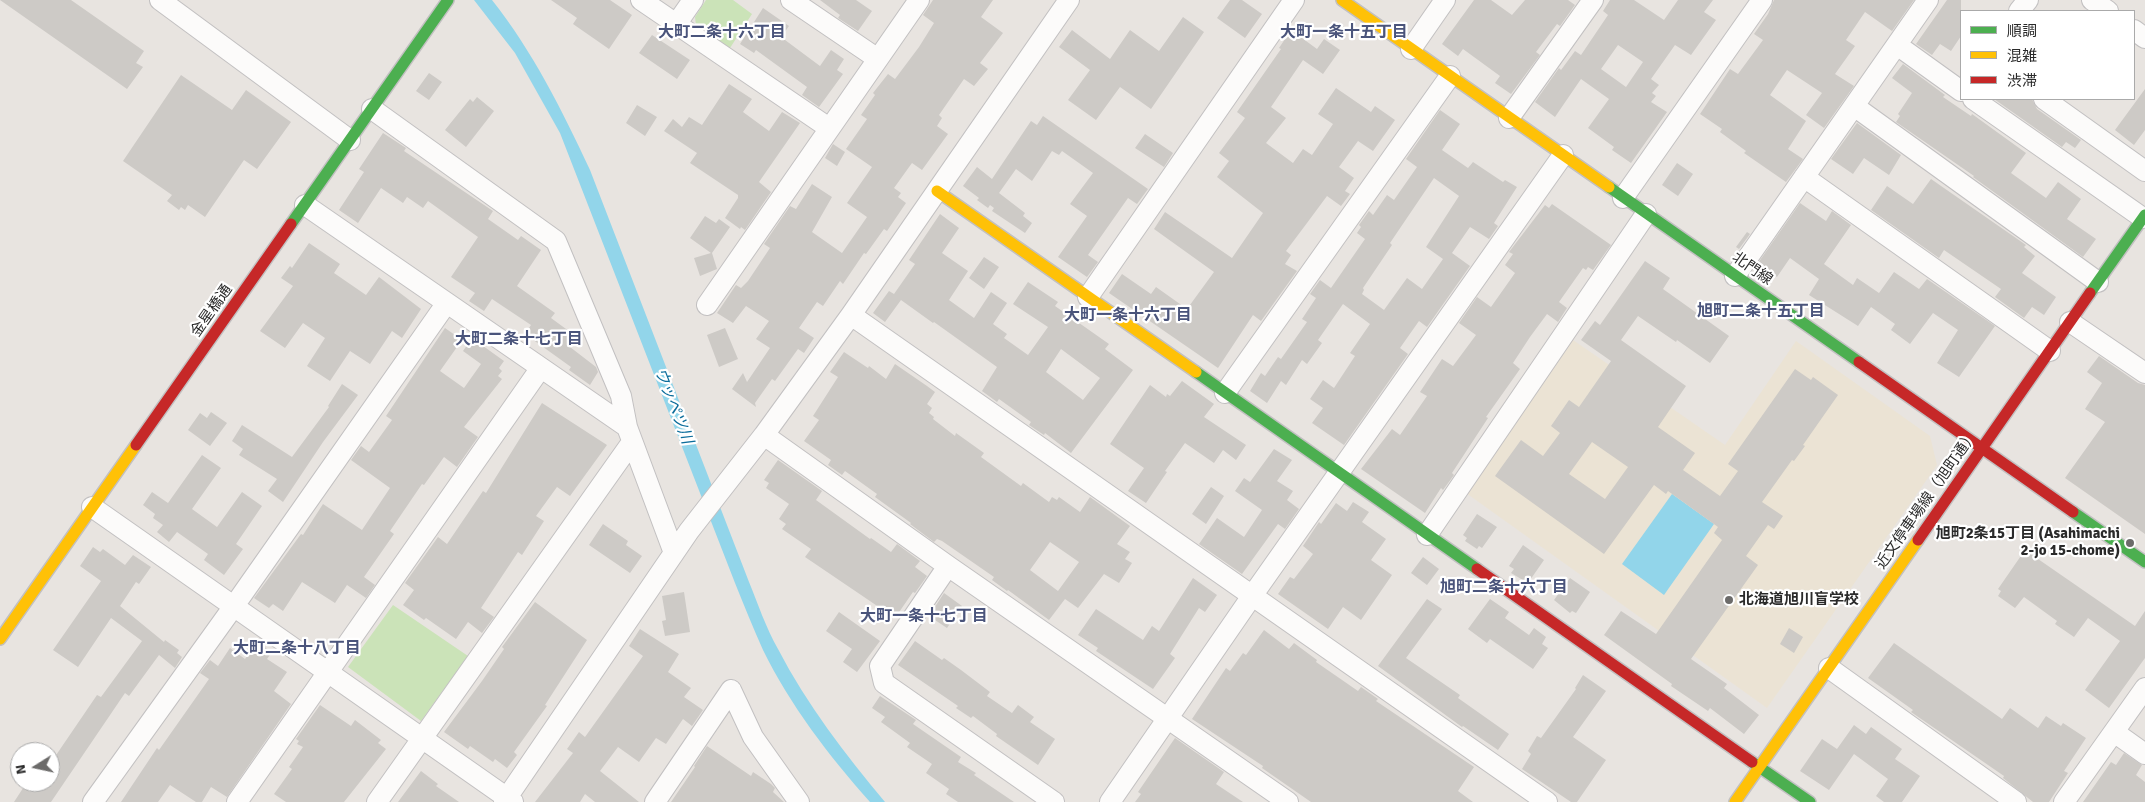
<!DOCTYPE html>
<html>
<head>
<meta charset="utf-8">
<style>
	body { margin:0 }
	#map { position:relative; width:2145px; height:802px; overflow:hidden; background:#e8e4e0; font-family:Signika,"Noto Sans JP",sans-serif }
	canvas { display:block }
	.legend { position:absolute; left:1960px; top:10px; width:175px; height:90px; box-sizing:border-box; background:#fff; border:1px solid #aaa; margin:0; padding:6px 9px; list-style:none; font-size:15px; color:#2a2a2a }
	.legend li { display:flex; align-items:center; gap:10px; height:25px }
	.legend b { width:25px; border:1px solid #aaa }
	.north { position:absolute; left:10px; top:742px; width:50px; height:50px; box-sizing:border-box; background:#fff; border:1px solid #aaa; border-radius:50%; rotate:260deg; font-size:14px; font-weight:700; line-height:20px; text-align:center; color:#2a2a2a }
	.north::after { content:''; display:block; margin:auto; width:18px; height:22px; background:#6c6b6a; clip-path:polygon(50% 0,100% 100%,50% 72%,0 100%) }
</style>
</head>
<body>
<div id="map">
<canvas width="2145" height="802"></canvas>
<ul class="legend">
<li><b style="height:6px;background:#4caf50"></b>順調</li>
<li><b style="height:6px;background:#ffc107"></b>混雑</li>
<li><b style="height:6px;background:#c62828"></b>渋滞</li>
</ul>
<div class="north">N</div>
</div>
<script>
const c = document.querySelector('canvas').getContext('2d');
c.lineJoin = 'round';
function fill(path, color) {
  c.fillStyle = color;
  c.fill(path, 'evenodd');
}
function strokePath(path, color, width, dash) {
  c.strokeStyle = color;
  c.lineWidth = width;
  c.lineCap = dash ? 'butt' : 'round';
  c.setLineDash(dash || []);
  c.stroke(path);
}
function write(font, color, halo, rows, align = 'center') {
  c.font = font + ' Signika,"Noto Sans JP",sans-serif';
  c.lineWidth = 4.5;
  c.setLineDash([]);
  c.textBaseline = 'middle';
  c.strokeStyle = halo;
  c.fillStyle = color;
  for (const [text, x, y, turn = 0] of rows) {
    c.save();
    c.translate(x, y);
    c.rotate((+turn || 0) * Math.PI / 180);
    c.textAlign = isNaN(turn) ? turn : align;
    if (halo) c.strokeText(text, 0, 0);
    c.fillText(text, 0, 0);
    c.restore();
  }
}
fill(new Path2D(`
	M1573,340L1725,445L1796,341L1930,436L1937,465L1767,708L1466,493Z`), '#ebe3d4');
fill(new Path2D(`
	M706,0H733L752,14L730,48L696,25L695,17Z
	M393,605L468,656L421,721L348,667Z`), '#cbe3b8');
fill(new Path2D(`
	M474,0H492C533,52 562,110 590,170L749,582C758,604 766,628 778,649C807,705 845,754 885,802H870C829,756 790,705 763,650C753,628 744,605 735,583L560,133L515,53Z
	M1672,494L1714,524L1664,595L1622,564Z`), '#92d5ea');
fill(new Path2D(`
	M0,0H71L144,51L136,63L143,67L127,89Z
	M551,0H610L632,15L609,49L573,24L577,18Z
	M820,0H856L872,11L858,31L838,18L840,15Z
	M933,0H993L981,17L1003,33L980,63L988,69L974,86L964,79L939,115L942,118L937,126L948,134L922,170L912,163L894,188L901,193L898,197L906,203L887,231L884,229L866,254L864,253L843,284L840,281L823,306L817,302L799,328L814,338L804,353L798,349L775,381L772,379L755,403L756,407L732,389L743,373L747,382L770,348L756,339L769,321L746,306L733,323L717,313L736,285L741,288L748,281L770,248L764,244L790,206L796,209L812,184L832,197L812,232L842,253L867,217L847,203L872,167L846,149L867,119L861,115L875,95L873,93L888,74L895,79L919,47L934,23L923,15Z
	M1230,0H1242L1262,14L1245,38L1217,18Z
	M1474,0H1491L1512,15L1525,0H1568L1575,5L1560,26L1557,24L1536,52L1540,55L1511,94L1495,83L1500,76L1463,49L1458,56L1442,44Z
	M1610,0H1634L1664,20L1678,0H1713L1704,12L1716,20L1691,55L1675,45L1651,79L1659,85L1652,93L1656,96L1651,102L1667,112L1631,163L1612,150L1614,147L1588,128L1609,99L1581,79L1555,117L1535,102L1559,68L1561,70L1575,51L1581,55L1608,15L1603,11ZM1618,45L1643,62L1626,87L1601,69Z
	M1774,0H1914L1892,31L1865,12L1846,40L1855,46L1835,74L1854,86L1824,128L1806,115L1822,93L1787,70L1770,95L1806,121L1788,149L1803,159L1786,182L1744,153L1746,151L1720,132L1722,129L1700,114L1730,69L1738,74L1763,40L1754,34L1768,14Z
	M1947,0H1961V36L1951,51L1940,44L1932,55L1916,44Z
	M763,8L789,26L781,37L820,66L831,50L844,59L837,70L843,74L819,107L802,95L807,87L756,50L754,53L740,44Z
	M1183,17L1204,32L1151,109L1120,87L1096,120L1068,100L1090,70L1059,47L1072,30L1110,59L1130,30L1159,51Z
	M1291,30L1317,49L1324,39L1340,50L1323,74L1303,60L1271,107L1286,118L1266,143L1293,163L1303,149L1312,155L1333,124L1318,114L1336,88L1371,112L1375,106L1395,120L1373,151L1358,141L1339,167L1354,178L1345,191L1350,194L1341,206L1327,196L1307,223L1286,251L1291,255L1285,264L1297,271L1261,321L1253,315L1218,368L1109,293L1122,274L1151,294L1156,287L1187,309L1214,272L1154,229L1165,212L1232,258L1263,213L1217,177L1229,161L1219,153L1245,118L1237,112L1281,49L1279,48Z
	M652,35L690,60L677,79L639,53Z
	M1903,64L1945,95L1943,97L1971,116L1972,114L2026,153L2011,173L2046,198L2058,182L2081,199L2067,219L2096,239L2083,257L1973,177L1974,176L1896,122L1900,116L1898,114L1912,93L1892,78Z
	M429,73L442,82L429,100L416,91Z
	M181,75L232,110L246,90L291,122L257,169L244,160L205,217L188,205L185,210L181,207L179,210L167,201L172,195L123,161Z
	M729,84L752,99L743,112L769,131L782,112L800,123L759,182L771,192L745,230L741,227L740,229L725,218L738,198V195L690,163L697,153L664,131L673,119L682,127L689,117L702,125Z
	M2145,89V130L2134,145L2115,130Z
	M477,97L494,111L466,147L445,130L470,99L473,102Z
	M1994,99H2032L2037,109L2081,140L2075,148L2066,142L2062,147Z
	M637,105L657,117L645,136L626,123Z
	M1440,110L1460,124L1442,150L1468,168L1473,162L1503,182L1505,180L1517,187L1494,223L1498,226L1489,239L1470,227L1452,253L1470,266L1427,327L1419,321L1400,348L1408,354L1344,445L1312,423L1323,408L1310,399L1323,380L1334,388L1355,356L1350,353L1370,324L1343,304L1318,340L1322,343L1307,364L1302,360L1286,385L1281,381L1267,403L1250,391L1261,373L1265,376L1278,357L1281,359L1307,322L1302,319L1316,298L1310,294L1320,280L1331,288L1365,239L1357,233L1361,227L1359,225L1369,211L1373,215L1387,195L1394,200L1417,167L1406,159ZM1434,178L1459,196L1426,247L1443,259L1422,289L1407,278L1384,310L1362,294L1364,290L1363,288L1392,245L1390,243Z
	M1043,116L1148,189L1137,204L1128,198L1088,255L1098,262L1087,277L1058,257L1087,216L1070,204L1093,173L1062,151L1059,155L1052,151L1032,181L1016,169L999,193L1025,213L1023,216L1032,223L1025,233L992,211L994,208L990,205L988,208L977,200L979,198L963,186L977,167L992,179L1031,121L1037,125Z
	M1857,123L1901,155L1889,175L1864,158L1853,174L1831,159Z
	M383,133L406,148L404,151L493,211L488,219L518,240L521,236L541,250L517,286L555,313L551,318L577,337L570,347L596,367L598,372L590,385L569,370L571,367L525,334L531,325L492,299L484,311L469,301L475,293L451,277L478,237L428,201L423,208L407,197L403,203L381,188L358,223L339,210L364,172L359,169Z
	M1145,134L1173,153L1164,167L1135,148Z
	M833,144L845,152L837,166L825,158Z
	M1677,163L1693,174L1678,196L1662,185Z
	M1931,179L2026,245L2024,247L2035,256L2022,273L2056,297L2044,315L2032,307L2024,318L1995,297L2001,289L1944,250L1939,258L1871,210L1887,186L1913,204Z
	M1800,203L1826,221L1832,211L1851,225L1824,264L1853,285L1857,278L1879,293L1894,272L1919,289L1927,279L1995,326L1959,377L1937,363L1958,330L1933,313L1910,344L1891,330L1895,324L1871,307L1858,326L1809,295L1819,279L1790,258L1777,277L1758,263Z
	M1552,204L1611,245L1593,270L1588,267L1586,270L1583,268L1559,302L1567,308L1558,322L1547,314L1530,337L1513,363L1520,369L1486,417L1488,418L1452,473L1454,475L1443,490L1441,488L1425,513L1361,469L1392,429L1400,435L1427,396L1420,392L1442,359L1453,366L1476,335L1459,323L1477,297L1491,307L1515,273L1505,265L1513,254L1509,252L1545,205L1549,208Z
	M940,214L959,228L942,253L968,271L949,300L974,318L991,292L1007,303L993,324L1007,334L1004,338L1028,355L1048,327L1013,304L1028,282L1058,302L1055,306L1109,344L1105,349L1133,370L1071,453L1045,433L1044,435L1029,425L1031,422L999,399L997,402L982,391L997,367L934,322L933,323L901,300L885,322L873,313L889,291L894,294L915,264L909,260ZM1061,349L1100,378L1083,400L1046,372Z
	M705,216L716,223L719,219L730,227L712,253L717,269L700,276L694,258L711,253L690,238Z
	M1747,232L1750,234L1739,249L1736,247Z
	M309,243L340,264L334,273L366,295L379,277L421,309L402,338L392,331L370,364L350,351L330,381L307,366L325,338L303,323L285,348L260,331L293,286L281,278L290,266L292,268Z
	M984,257L999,267L984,289L969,278Z
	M1645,261L1670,278L1663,289L1729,336L1710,363L1677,340L1676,342L1638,316L1621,340L1686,386L1658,427L1695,453L1683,470L1720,496L1738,471L1728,464L1795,369L1811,380L1813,377L1838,395L1803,445L1805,446L1794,461L1792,460L1762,502L1783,516L1774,529L1768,525L1746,556L1758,565L1691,659L1727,684L1724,688L1759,715L1744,734L1710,708L1708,711L1671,686L1672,684L1604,635L1621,611L1656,634L1722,540L1714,533L1718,527L1668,491L1666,494L1654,485L1604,554L1495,476L1521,440L1543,456L1560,433L1551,426L1569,400L1579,407L1611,361L1581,340L1595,321L1600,325ZM1592,442L1628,467L1605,499L1569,474Z
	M445,328L462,340L440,371L464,388L481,364L463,351L472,338L504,361L499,368L502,371L498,376L502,379L464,427L478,437L457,467L444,457L424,485L422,484L390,531L394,534L364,577L375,585L366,598L347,585L335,603L302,582L283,611L273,604L269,608L254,598L301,534L303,535L323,504L362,530L390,488L351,460L361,446L369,452L392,420L386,416Z
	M725,328L738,359L719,367L707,335Z
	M844,352L868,368L869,366L886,379L895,364L927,386L935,392L927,404L932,408L929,413L934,417L933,419L955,436L956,433L984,453L981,457L1021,486L1023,483L1049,502L1052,497L1057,500L1059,497L1080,512L1090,497L1130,526L1117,544L1130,552L1125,559L1132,563L1119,583L1104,574L1078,608L1065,599L1049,620L1008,590L1007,591L992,580L994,577L942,541L937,539L934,542L910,524L911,523L875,497L877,494L845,471L842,475L828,465L831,460L804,441L819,420L813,416L838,377L830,372ZM1050,542L1079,562L1058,591L1030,570Z
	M2099,356L2138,383L2145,385V534L2065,478L2105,422L2085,409L2102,383L2087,372Z
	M1182,381L1214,404L1204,417L1246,445L1236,460L1223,450L1214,463L1185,443L1165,471L1167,472L1146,503L1128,491L1144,468L1110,444L1150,385L1166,397L1167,394L1170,396Z
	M342,384L358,395L323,442L283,502L268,491L277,479L239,455L243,449L232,441L242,425L292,457L329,407L328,406Z
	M542,403L607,445L570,496L557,487L536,516L544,521L522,555L518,552L481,608L494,617L482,633L468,622L456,639L426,618L424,620L403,605L414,590L405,583L438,537L447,544L483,491L486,493Z
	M211,412L227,423L210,446L188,430L200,413L207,418Z
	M1274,449L1292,460L1277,481L1293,491L1287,500L1299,509L1285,529L1278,524L1242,574L1199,544L1217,518L1244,537L1262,510L1235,491L1244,478L1250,482Z
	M202,455L221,468L192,509L217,527L242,492L262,506L236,544L243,549L224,575L204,560L208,554L177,532L169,542L157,532L163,525L153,518L155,514L143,505L152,492L168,503Z
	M778,460L822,491L816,500L870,539L871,538L891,552L897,544L920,561L915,567L927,576L915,593L913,592L895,618L805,557L811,549L782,529L786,524L779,519L789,504L766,488L769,483L764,480Z
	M1211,487L1224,496L1206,524L1192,514Z
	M1353,502L1369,512L1362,522L1386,539L1371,560L1392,575L1361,620L1343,607L1328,629L1278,594L1290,577L1294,579L1313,554L1303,546L1319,522L1321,524L1336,503L1347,511Z
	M1477,514L1497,527L1482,548L1479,546L1477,549L1465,541L1467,538L1463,535Z
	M603,524L628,541L626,545L642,556L630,573L589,545Z
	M1523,545L1544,560L1528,583L1511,573L1514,569L1509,566Z
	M93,547L100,552L103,549L125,565L133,555L151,567L139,584L136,582L120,606L164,642L165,640L179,650L177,653L182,657L175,668L159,655L129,696L125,693L51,802H14L27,782H50V764L97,695L101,697L142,641L111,618L78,667L53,650L101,581L80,566Z
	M2025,550L2135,626L2145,611V658L2109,708L2085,690L2120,641L2088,618L2074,637L2055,624L2057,621L2024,597L2015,608L1998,596L2001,591L1998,589Z
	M1423,557L1439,569L1427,585L1411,573Z
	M1193,578L1217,595L1205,612L1199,608L1170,654L1175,658L1153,689L1096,651L1098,648L1078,635L1096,609L1143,640L1152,626L1159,631Z
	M1570,578L1590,592L1576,613L1572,611L1570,613L1554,600Z
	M684,592L690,632L665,636L662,621L666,620L662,596Z
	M944,593L962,606L947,628L929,616Z
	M1427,599L1442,609L1406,658L1460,695L1458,698L1509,734L1498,750L1463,726L1462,727L1378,666Z
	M1490,599L1509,612L1505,618L1529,635L1534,628L1546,637L1542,644L1548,648L1533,669L1490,639L1487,643L1468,629Z
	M535,602L587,640L545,705L547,706L514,752L517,755L507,768L495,759L493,762L470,746L468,749L444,732L482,681L504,649L502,647Z
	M839,612L880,641L857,672L843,662L852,649L826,631Z
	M1789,628L1803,637L1794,653L1780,644Z
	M640,629L679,654L668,672L691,688L684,697L703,710L692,726L683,719L666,744L656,738L639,762L618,747L600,771L639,802H595L585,794L580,802H535L573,753L567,749L579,732L585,737L643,656L629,646Z
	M1264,630L1289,649L1294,643L1317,660L1316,662L1358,691L1361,687L1378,699L1376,701L1474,767L1458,791L1473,802H1311L1262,768L1263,766L1192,719L1226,668L1230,671L1243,653L1246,655Z
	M915,641L942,660L944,658L961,670L990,692L987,696L1012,713L1018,705L1034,717L1030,722L1055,739L1038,765L996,736L997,734L973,716L971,718L956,708L958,706L898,665Z
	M257,642L272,652L267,659L287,672L274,691L291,704L227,797L211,787L202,802H196L170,785L158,802H121L157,748L159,750L209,679L200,673L210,660L218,666L230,648L245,659Z
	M1894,643L2002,719L2010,708L2038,728L2046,716L2061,726L2063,723L2086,738L2064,771L2068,773L2049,802H2033L2003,778L2004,776L1911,712L1913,710L1868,678Z
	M1583,675L1606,691L1573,737L1606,760L1577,802H1571L1522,769L1531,754L1528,751L1537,736L1541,738L1576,689L1575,688Z
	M880,696L916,720L913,724L961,757L958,762L976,773L974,775L1014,802H958L946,794L949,789L926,773L932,764L907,747L910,743L881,722L885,717L872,708Z
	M320,705L351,726L355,720L381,740L378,743L386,749L344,802H286L274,794L292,769L289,767L303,747L297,744L299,741L296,739Z
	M1854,725L1866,734L1871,727L1902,749L1895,759L1920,776L1902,802H1884L1876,796L1888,779L1854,754L1829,790L1800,771L1822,739L1837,749Z
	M1175,738L1224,772L1216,784L1243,802H1135L1141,794L1138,792Z
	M707,746L751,776L753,772L771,784L775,788L773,792L784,802H671L695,767L694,766Z
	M2124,753L2142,765L2136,775L2145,782V802H2083L2111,762L2116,765Z
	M421,771L438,784L436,786L459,802H398Z`), '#cdcac6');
const street = new Path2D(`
	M160,0L350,140
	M641,0L829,128
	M791,0L878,59
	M2092,0L2108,11
	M2019,11L2028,0
	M677,23L693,0
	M2134,30L2145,38
	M1897,45L1961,91
	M1411,49L1445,0
	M1973,99L2143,218
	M2044,99L2145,171
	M1854,106L2098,282
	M372,109L556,241L621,396L627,427L674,553
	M1509,118L1593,0
	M1804,177L2050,351
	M1623,198L1762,0
	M305,205L627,427
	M1735,276L1928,0
	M1088,297L1294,0
	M707,305L919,0
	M851,315L1547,802
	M2070,322L2145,373
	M1225,393L1450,76
	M764,435L948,566L1288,802
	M92,507L513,802
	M1427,535L1646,214
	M948,566L880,666L884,683L1054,802
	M1829,668L2016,802
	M731,690L753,737L799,802
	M2114,732L2145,754
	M93,802L234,606L446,304
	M237,802L540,369
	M377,802L632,442
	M504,802L689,531L764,435L851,315L1069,0
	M655,802L731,690
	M1110,802L1252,596L1563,155
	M2064,802L2145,688`);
const fast = new Path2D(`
	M1609,187L1859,362
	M291,224L448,0
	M2090,293L2145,215
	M1196,372L1477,569
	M2073,512L2145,562
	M1752,762L1810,802`);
const slow = new Path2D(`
	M1342,0L1609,187
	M937,191L1196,372
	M0,639L136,445
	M1735,802L1918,540`);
const jam = new Path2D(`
	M1859,362L2073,512
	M136,445L291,224
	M1918,540L2090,293
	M1477,569L1752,762`);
strokePath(street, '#c2c0c1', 22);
strokePath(fast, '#c2c0c1', 14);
strokePath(slow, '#c2c0c1', 14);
strokePath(jam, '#c2c0c1', 14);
strokePath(street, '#fcfbfa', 20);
strokePath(fast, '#4caf50', 11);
strokePath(slow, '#ffc107', 11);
strokePath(jam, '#c62828', 11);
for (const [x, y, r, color] of [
	[2130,543,5,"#6c6b6a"],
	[1729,600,5,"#6c6b6a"]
]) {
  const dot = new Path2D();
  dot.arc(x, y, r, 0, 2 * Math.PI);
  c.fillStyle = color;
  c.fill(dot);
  strokePath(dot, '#fff', 2);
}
write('15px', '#2a2a2a', '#fff', [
	["北門線",1752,269,35],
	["金星橋通",212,311,-55],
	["近文停車場線（旭町通）",1927,500,-55]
]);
write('bold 15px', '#2a2a2a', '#fff', [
	["旭町2条15丁目 (Asahimachi",2120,534],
	["2-jo 15-chome)",2120,551],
	["北海道旭川盲学校",1739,600,"left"]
], 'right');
write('bold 16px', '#4a547b', '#fff', [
	["大町二条十六丁目",722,33],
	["大町一条十五丁目",1344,33],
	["旭町二条十五丁目",1761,312],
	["大町一条十六丁目",1128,316],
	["大町二条十七丁目",519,340],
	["旭町二条十六丁目",1504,588],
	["大町一条十七丁目",924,617],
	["大町二条十八丁目",297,649]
]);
write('italic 16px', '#0c6d9b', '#fff', [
	["ウッペツ川",673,406,69]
]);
</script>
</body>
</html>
